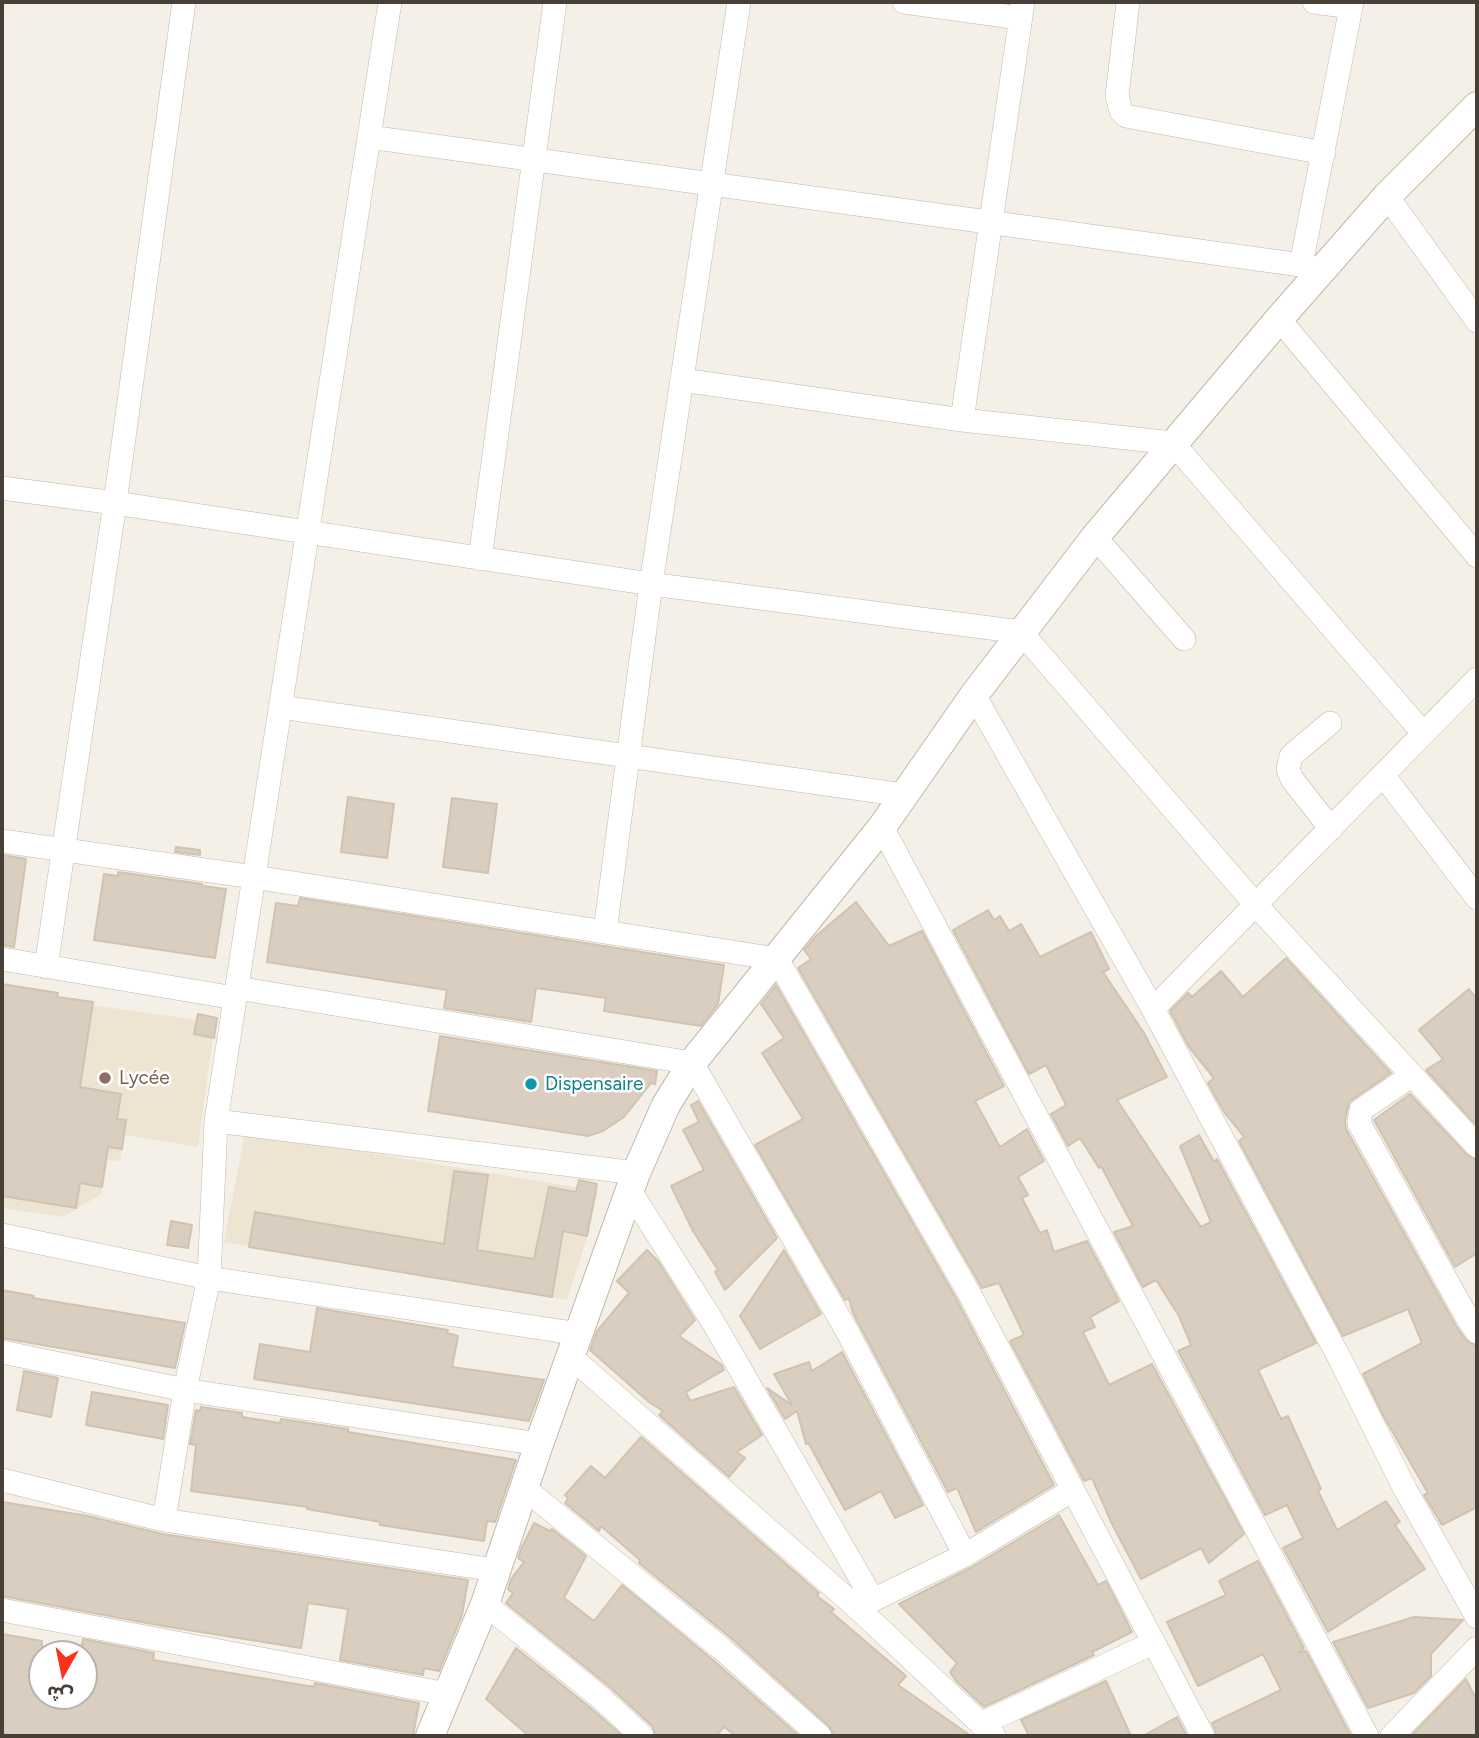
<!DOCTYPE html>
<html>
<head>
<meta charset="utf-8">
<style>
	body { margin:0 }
	#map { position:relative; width:1479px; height:1738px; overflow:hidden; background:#f4f0e8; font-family:Figtree,"Noto Sans Arabic",sans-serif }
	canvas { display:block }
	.frame { position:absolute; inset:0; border:4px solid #484036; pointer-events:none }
	.north { position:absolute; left:28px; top:1640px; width:70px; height:70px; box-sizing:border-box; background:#fff; border:2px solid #b6b3af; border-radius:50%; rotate:189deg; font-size:19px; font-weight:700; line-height:28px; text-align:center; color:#484036 }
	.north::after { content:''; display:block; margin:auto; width:24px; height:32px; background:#fb3318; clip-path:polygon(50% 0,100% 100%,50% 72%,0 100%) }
</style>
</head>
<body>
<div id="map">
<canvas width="1479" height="1738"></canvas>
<div class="frame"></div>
<div class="north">ش</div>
</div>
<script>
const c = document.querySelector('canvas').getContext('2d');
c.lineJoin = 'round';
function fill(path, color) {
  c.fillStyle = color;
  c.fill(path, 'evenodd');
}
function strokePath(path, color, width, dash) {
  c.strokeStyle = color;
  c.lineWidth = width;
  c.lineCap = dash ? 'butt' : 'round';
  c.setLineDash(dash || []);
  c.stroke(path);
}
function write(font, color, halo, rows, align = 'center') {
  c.font = font + ' Figtree,sans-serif';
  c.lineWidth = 5;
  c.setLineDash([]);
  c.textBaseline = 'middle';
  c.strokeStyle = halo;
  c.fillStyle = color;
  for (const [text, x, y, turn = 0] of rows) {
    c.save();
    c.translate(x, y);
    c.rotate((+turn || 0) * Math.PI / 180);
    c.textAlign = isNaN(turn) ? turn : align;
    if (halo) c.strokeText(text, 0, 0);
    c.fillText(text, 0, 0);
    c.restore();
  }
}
fill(new Path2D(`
	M2,993L215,1022L198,1147L124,1135L120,1161L108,1160L101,1194L64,1217L2,1208Z
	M245,1132L598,1191L587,1238L567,1300L224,1242Z`), '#ede5d2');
const building = new Path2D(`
	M348,797L394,804L387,858L341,852Z
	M452,798L497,804L488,873L443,867Z
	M176,847L200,850V855L175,852Z
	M2,855L26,859L14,947L2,945Z
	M118,872L202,884V886L226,889L215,958L94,940L104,874L118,876Z
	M300,898L724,965L718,1004L701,1026L604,1011L606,998L536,988L531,1022L444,1008L447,990L267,962L276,903L298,906Z
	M856,902L889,946L922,931L1004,1086L975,1101L1000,1147L1027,1129L1044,1161L1018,1177L1028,1195L1022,1198L1040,1233L1047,1230L1054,1252L1087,1241L1119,1301L1090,1317L1095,1327L1083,1332L1109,1385L1152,1364L1244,1534L1209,1563L1201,1548L1141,1579L1112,1524L1092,1478L1084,1481L1010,1341L1024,1335L999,1283L982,1288L798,968L811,959L804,950L816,936Z
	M988,910L994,920L1000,916L1009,931L1021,924L1040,957L1091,932L1109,969L1103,972L1144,1033L1167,1077L1117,1100L1201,1227L1211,1222L1180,1146L1199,1135L1214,1162L1217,1159L1316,1343L1258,1370L1281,1419L1288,1416L1321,1489L1318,1491L1337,1530L1386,1501L1400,1522L1395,1525L1425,1569L1328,1632L1283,1548L1303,1538L1287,1505L1265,1515L1178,1351L1191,1345L1179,1316L1156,1280L1143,1287L1114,1232L1133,1226L1101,1166L1099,1168L1080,1138L1068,1146L1051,1114L1066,1105L1046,1065L1029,1074L953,930Z
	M1286,958L1391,1073L1349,1102L1345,1121L1346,1129L1456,1326L1466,1340L1477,1346V1507L1442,1525L1424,1495L1428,1493L1384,1417L1363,1374L1422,1343L1408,1309L1343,1336L1239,1141L1244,1137L1224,1112L1208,1083L1214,1078L1189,1047L1170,1011L1188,993L1192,997L1221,971L1243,997Z
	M2,984L58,993L57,997L93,1002L80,1087L121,1094L117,1119L126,1120L122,1149L108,1147L102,1187L80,1183L76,1208L2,1196Z
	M776,985L957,1300L1054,1485L976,1532L957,1488L948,1492L853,1313L849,1298L845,1300L755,1145L803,1119L762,1053L784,1038L761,1004Z
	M1469,989L1477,999V1126L1426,1070L1443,1059L1419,1030Z
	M198,1014L217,1018L214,1038L194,1034Z
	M440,1036L657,1071L655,1084L651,1083L624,1117L603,1131L588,1136L428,1111Z
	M1410,1094L1467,1155L1477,1160V1253L1455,1267L1374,1120Z
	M698,1101L777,1238L725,1290L715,1272L718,1270L693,1231L671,1186L704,1170L683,1130L699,1122L691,1105Z
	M454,1171L488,1175L477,1250L534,1259L549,1187L576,1192L579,1180L597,1184L587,1236L563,1231L552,1297L249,1247L255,1212L444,1244Z
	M171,1221L192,1225L188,1248L167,1245Z
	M647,1250L658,1261L695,1320L679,1336L722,1365L724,1370L686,1392L690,1401L734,1387L762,1435L737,1452L745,1458L729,1477L659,1415L663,1411L649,1402L590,1350L597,1331L629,1293L617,1281Z
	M784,1250L821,1314L760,1349L740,1316Z
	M2,1290L34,1296L33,1298L185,1323L175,1368L2,1338Z
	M317,1308L448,1330L447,1333L458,1336L452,1367L544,1380L529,1421L254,1379L260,1344L310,1352Z
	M842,1352L923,1505L895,1518L881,1491L845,1510L809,1444H806L797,1411L785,1419L767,1388L792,1405L774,1374L809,1362L812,1371Z
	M24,1371L58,1378L51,1417L17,1410Z
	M92,1392L168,1405L163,1439L86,1425Z
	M201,1407L242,1413V1417L280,1423L281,1419L348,1429V1432L516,1460L495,1522L487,1521L484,1541L380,1525V1522L307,1509L308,1507L191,1491L196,1445L190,1444L196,1410L200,1411Z
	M641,1437L819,1593L817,1596L834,1609L831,1612L906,1676L898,1685L971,1736H834L829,1726L731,1638L639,1563L640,1560L601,1526L599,1531L565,1503L568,1498L565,1495L591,1466L605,1478Z
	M2,1502L88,1516L162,1534L468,1580L462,1615L439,1671L424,1668L423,1675L340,1660L348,1609L308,1603L301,1648L163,1626L2,1596Z
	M1059,1515L1098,1585L1106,1581L1132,1632L1092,1652L1094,1655L984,1707L956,1681L950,1672L957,1663L899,1604L972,1567Z
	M534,1523L550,1531L552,1529L586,1556L564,1598L594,1621L622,1585L713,1660L799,1736H736L724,1727L716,1736H656L652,1726L611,1688L506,1603L513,1593L508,1589L511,1579L524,1562L518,1558L521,1549Z
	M1258,1561L1304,1648L1298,1653L1306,1651L1351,1736H1217L1212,1723L1281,1690L1263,1654L1198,1686L1167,1622L1226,1595L1219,1581Z
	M1414,1617L1463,1620L1431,1654V1676L1414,1693L1368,1708L1333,1642Z
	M2,1634L42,1641V1696H84V1654H80L83,1639L154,1653L153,1660L314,1687L315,1683L419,1703L413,1736H19L2,1733Z
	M516,1648L592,1709L620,1734L618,1736H529L486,1699Z
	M1466,1679L1477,1701V1736H1411Z
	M1106,1681L1131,1736H1029L1021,1720Z
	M1177,1717L1187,1736H1143Z`);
fill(building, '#d9cec0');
strokePath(building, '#d1c3b0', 2);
const minor = new Path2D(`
	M904,2L1020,18
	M1128,2L1117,96L1121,111L1126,116L1324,153
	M1314,2L1351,7
	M369,137L1301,265L1322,270
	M1387,196L1477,321
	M1301,265L1352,2
	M1279,319L1477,556
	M682,380L962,420L1173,443L1423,733
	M962,420L1023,2
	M2,488L115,503L651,584L1021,632L1256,905L1477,1146
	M1095,537L1184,639
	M480,559L555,2
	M974,695L1153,1009L1341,1361L1405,1489L1477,1617
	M280,707L904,795
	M1330,723L1291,756L1288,769L1292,779L1331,829
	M1383,775L1477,898
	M882,827L1367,1736
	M2,841L254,877L777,959L969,1293L1203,1736
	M605,931L651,584L739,2
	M2,959L235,998
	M46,967L115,503L184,2
	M237,988L692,1063L847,1331L965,1555
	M1153,1009L1477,679
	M1411,1076L1361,1110L1359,1123L1468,1319L1477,1332
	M216,1121L636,1173
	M630,1191L713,1322L873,1600
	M2,1235L209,1278L580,1334
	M2,1352L185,1390L539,1444
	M571,1357L853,1604L994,1736
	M2,1480L164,1520L495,1570
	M524,1488L722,1649L820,1736
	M164,1520L185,1390L209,1278L216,1121L390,2
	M860,1602L873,1600L965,1555L1073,1490
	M485,1604L601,1698L642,1736
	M2,1610L447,1694
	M981,1724L1153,1643
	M1392,1736L1477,1648`);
const tertiary = new Path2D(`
	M430,1736L485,1604L539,1444L636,1173L666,1105L692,1063L882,827L974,695L1095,537L1279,319L1387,196L1477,106`);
strokePath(minor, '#c0b7aa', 24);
strokePath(tertiary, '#c0b7aa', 30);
strokePath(minor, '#fff', 23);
strokePath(tertiary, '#fff', 28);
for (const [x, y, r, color] of [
	[105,1078,7,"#8d6e63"],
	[531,1084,7,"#0f9aa8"]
]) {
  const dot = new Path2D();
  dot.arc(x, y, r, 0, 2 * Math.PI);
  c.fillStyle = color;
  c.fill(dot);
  strokePath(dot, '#fff', 2.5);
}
write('19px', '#785e54', '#fff', [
	["Lycée",119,1078]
], 'left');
write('19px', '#0d838f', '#fff', [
	["Dispensaire",545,1084]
], 'left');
</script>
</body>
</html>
